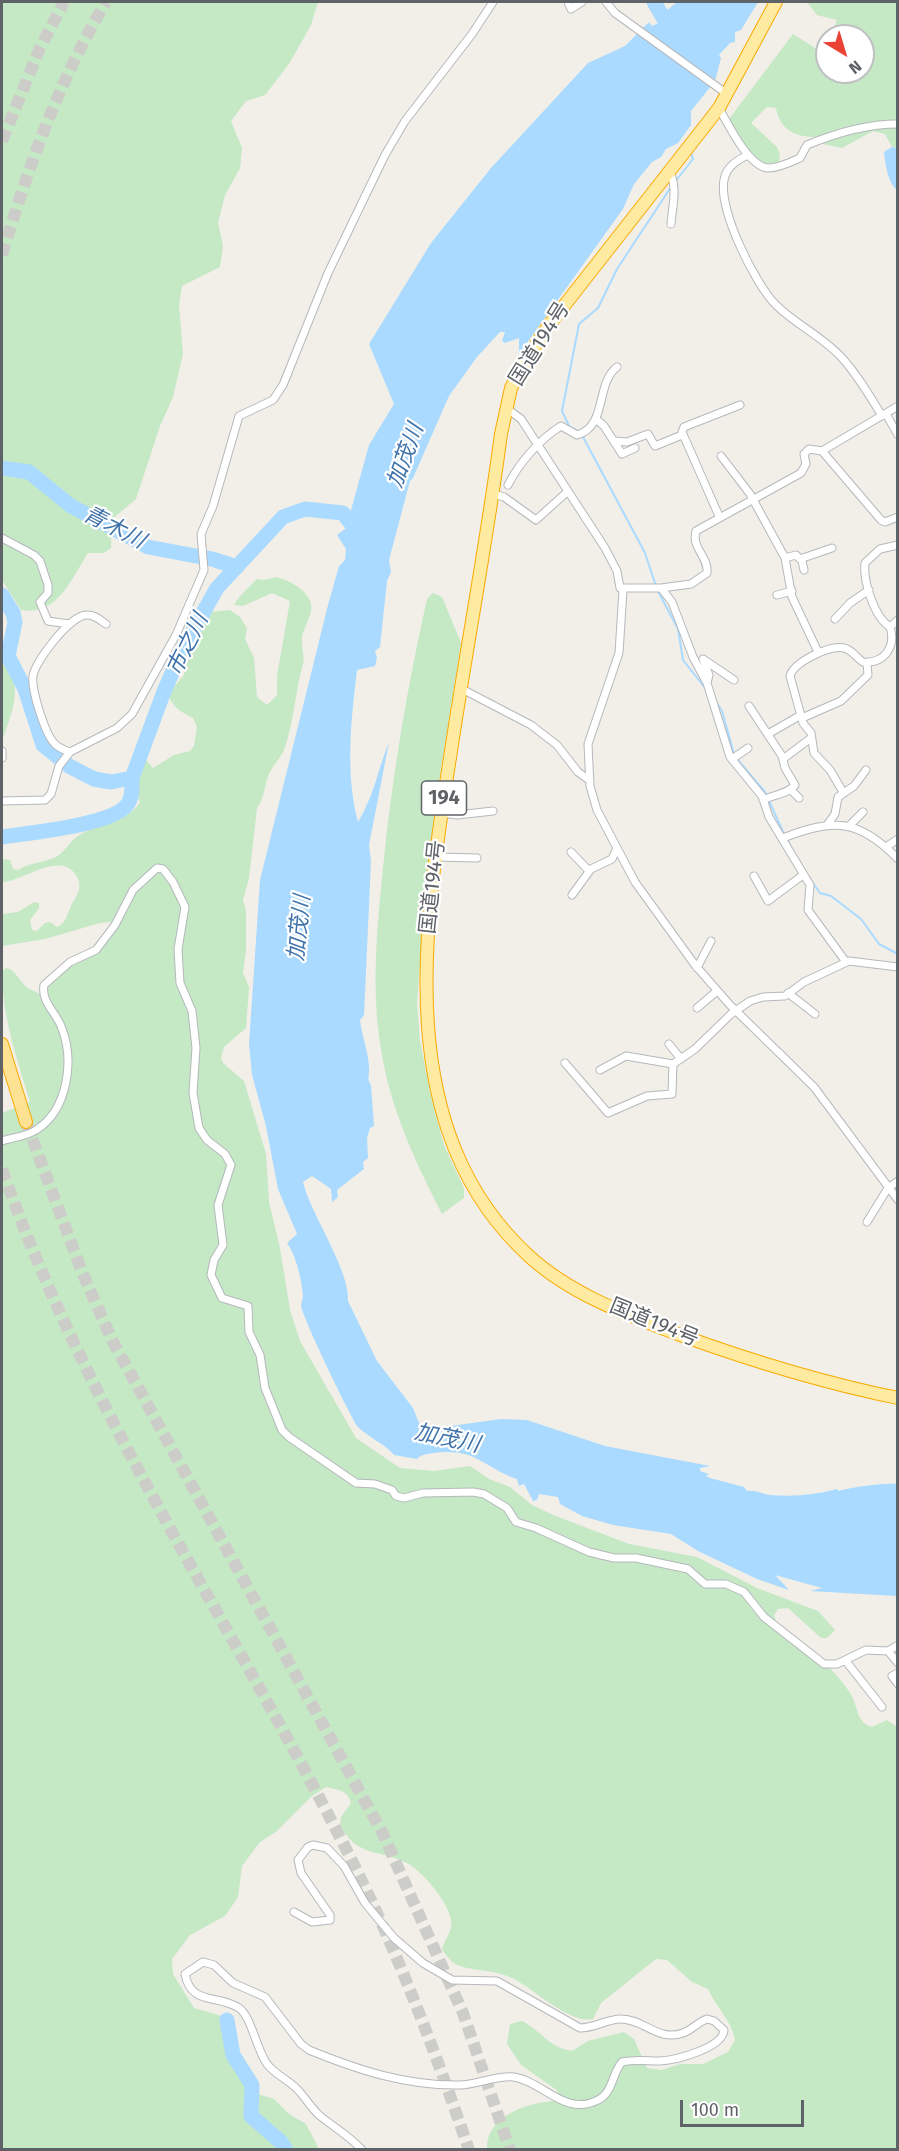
<!DOCTYPE html>
<html>
<head>
<meta charset="utf-8">
<style>
	body { margin:0 }
	#map { position:relative; width:899px; height:2151px; overflow:hidden; background:#f1efe8; font-family:"Fira Sans",sans-serif }
	canvas { display:block }
	.frame { position:absolute; inset:0; border:3px solid #5f6368; pointer-events:none }
	.north { position:absolute; left:815px; top:24px; width:60px; height:60px; box-sizing:border-box; background:#fff; border:2px solid #bfc1c3; border-radius:50%; rotate:142deg; font-size:16px; font-weight:700; line-height:24px; text-align:center; color:#5f6368 }
	.north::after { content:''; display:block; margin:auto; width:21px; height:27px; background:#ea4335; clip-path:polygon(50% 0,100% 100%,50% 72%,0 100%) }
	.scale { position:absolute; left:680px; top:2100px; width:124px; height:27px; box-sizing:border-box; border:3px solid #5f6368; border-top:0; padding-left:8px; font-size:18px; line-height:21px; white-space:nowrap; color:#5f6368; -webkit-text-stroke:4px #fff; paint-order:stroke }
</style>
</head>
<body>
<div id="map">
<canvas width="899" height="2151"></canvas>
<div class="frame"></div>
<div class="north">N</div>
<div class="scale">100 m</div>
</div>
<script>
const c = document.querySelector('canvas').getContext('2d');
c.lineJoin = 'round';
function fill(path, color) {
  c.fillStyle = color;
  c.fill(path, 'evenodd');
}
function strokePath(path, color, width, dash) {
  c.strokeStyle = color;
  c.lineWidth = width;
  c.lineCap = dash ? 'butt' : 'round';
  c.setLineDash(dash || []);
  c.stroke(path);
}
function write(font, color, halo, rows, align = 'center') {
  c.font = font + ' "Fira Sans","Noto Sans JP",sans-serif';
  c.lineWidth = 4.5;
  c.setLineDash([]);
  c.textBaseline = 'middle';
  c.strokeStyle = halo;
  c.fillStyle = color;
  for (const [text, x, y, turn = 0] of rows) {
    c.save();
    c.translate(x, y);
    c.rotate((+turn || 0) * Math.PI / 180);
    c.textAlign = isNaN(turn) ? turn : align;
    if (halo) c.strokeText(text, 0, 0);
    c.fillText(text, 0, 0);
    c.restore();
  }
}
fill(new Path2D(`
	M2,2H318L311,25L289,64L265,95L246,101L231,121L242,148L240,168L225,195L218,223L223,246L220,267L182,286L179,304L183,354L173,397L160,426L136,499L112,519L111,548L104,553H88C71,579 58,616 21,610L2,580Z
	M807,2H897V148L892,147L885,134L873,131L842,148L823,144L815,137C794,137 780,129 776,108L767,107L751,123L777,147L780,154L779,161C755,174 739,135 729,119L793,34L823,53L827,44V72H863V36H831L837,20L817,15Z
	M277,577C289,581 305,588 310,601C315,612 304,626 302,637C301,646 305,655 303,664C295,692 294,722 284,750C280,759 273,765 269,774C264,785 265,798 257,808L249,878L243,900L246,910V951L243,973L249,987L246,1028L224,1047L221,1058L223,1063L244,1081L266,1154L269,1202L280,1248L290,1310L300,1341L356,1438L400,1468L434,1471L470,1466L489,1479L510,1487L532,1505L553,1515L629,1544L697,1557L757,1588L818,1611L835,1630L827,1638H821L788,1608L778,1609L774,1615L776,1621C800,1641 834,1667 850,1693C858,1705 856,1723 872,1727L887,1720L897,1727V2149H487C486,2116 527,2103 554,2101L558,2091L521,2065L507,2044L510,2024L522,2021C543,2032 548,2047 572,2051L588,2041L624,2032L634,2039L647,2068L662,2070L680,2064H703L728,2052L735,2040C732,2021 716,2007 708,1989L692,1982L667,1960L656,1959L601,2003L593,2019C570,2024 536,1991 516,1980C495,1968 467,1972 454,1963C449,1960 445,1953 442,1949C444,1942 449,1935 451,1928C456,1909 421,1869 405,1862C377,1849 357,1857 340,1825L341,1817L351,1803C348,1790 338,1790 326,1787L312,1796L277,1831L260,1842L242,1866L238,1897L225,1916L190,1935L172,1959L173,1974L194,2008L222,2016L229,2029L226,2055L249,2085L258,2094L274,2099L289,2114L306,2124L319,2149H2V1113L30,1102C17,1059 2,1016 2,971L6,968L12,970L26,987L40,994L44,993C53,971 77,966 95,953C104,946 110,937 116,928L111,922L100,923L45,939L2,946V914L18,912L34,902L39,903V908L30,920L32,930L37,931L45,923L50,922L57,927C67,923 67,913 72,904C78,894 83,886 76,875C59,850 21,883 2,882V859L10,860L13,869L18,870C30,862 45,863 58,856C66,850 70,841 78,836C99,822 126,825 140,802C133,784 135,777 142,759L146,760L153,768L174,755L190,751L194,746L197,727L193,718C181,712 172,707 168,694L184,675L185,657L211,612L230,610L240,617L247,628L245,639L254,658L257,697L267,705L277,695V676L290,601L272,593L243,606L234,605C237,598 250,586 257,579L264,580Z
	M433,593L442,597L461,643L438,788L426,885L417,1003L420,1041L432,1101L444,1145L464,1188V1198L442,1214C415,1161 390,1108 381,1049C371,989 377,928 383,868C392,777 407,688 427,599Z
	M2,663C25,684 12,712 3,738Z`), '#c5e8c5');
fill(new Path2D(`
	M677,2H758L741,30L735,32V42L730,43L719,55L721,58L715,81L691,111V125L678,143L666,149L661,157L652,162L634,184L623,209L519,354V338L505,343L502,341L505,332H500L477,357L449,396L413,478L410,481L389,560L391,572L387,581L380,647L375,651L377,658L375,666L357,670C351,721 345,772 358,822C374,796 378,769 389,742L369,845L371,861L364,1015L360,1020C362,1037 368,1050 369,1067C370,1074 366,1079 371,1085L374,1126L370,1128L367,1138L368,1158L363,1162L364,1169L337,1190L338,1197L332,1202L331,1189L312,1176L303,1182C311,1215 350,1270 348,1301L377,1361L413,1408L419,1423L429,1429L501,1419L527,1420L605,1446L710,1466L700,1468V1471L709,1474L706,1476L710,1478L744,1487L747,1491C757,1490 762,1494 770,1495C793,1497 815,1495 837,1489L839,1491C852,1487 884,1483 897,1484V1596L810,1591L822,1588L775,1575L789,1590L757,1579L698,1551L671,1534L613,1525L582,1516L560,1504L558,1497L539,1494L537,1500L533,1501L524,1484L519,1486L517,1479C484,1468 476,1447 434,1453C427,1454 422,1454 417,1459L394,1455C384,1443 369,1438 358,1427C351,1418 301,1315 301,1305C301,1302 303,1299 303,1296C302,1281 296,1255 287,1243L297,1234L278,1189L266,1126L252,1075L249,1044L260,880L328,605L339,566L345,560L346,549L337,535L346,528L369,445L394,404L369,344L431,243L491,168L588,63L625,46L649,22L652,26L667,19L665,12Z
	M892,147L897,148V190C888,183 885,163 884,152Z`), '#aadaff');
strokePath(new Path2D(`
	M674,183L693,159L691,153
	M578,431L569,426L562,411L579,324L598,308L617,269L671,187
	M582,435L645,553L656,586
	M658,591L678,629L683,660L706,689
	M715,700L722,711L734,754
	M737,759L765,792L784,834
	M787,839L794,853
	M808,876L820,893L831,896L861,919L879,944L898,954`), '#aadaff', 2);
strokePath(new Path2D(`
	M654,2L675,38
	M2,468L29,472L71,506L148,547L212,559L237,567
	M2,595L13,613L15,622L8,656L25,689L43,745L69,766L94,779L111,782L132,778
	M2,837C28,833 112,825 127,805C133,798 132,787 132,778L163,694L181,652L217,588L283,517L305,509L343,513L359,534
	M227,2020L233,2055L252,2085L251,2116L281,2142L286,2150`), '#aadaff', 15);
strokePath(new Path2D(`
	M2,141L40,48L64,2
	M2,255C28,168 59,80 106,2
	M26,1122L82,1272L112,1340L383,1834L463,2013L510,2150
	M2,1169C86,1410 232,1624 347,1851C396,1947 434,2048 469,2150`), '#ccccc8', 12, [12, 6]);
const minor = new Path2D(`
	M568,2L571,9L582,2
	M606,2L615,13L727,94
	M719,108C728,124 749,168 769,168C779,168 791,162 800,158L807,145C836,133 866,124 898,124
	M748,155C739,159 728,166 725,176C715,205 755,284 776,305C796,325 824,337 843,359C858,376 870,396 882,416
	M668,170C679,185 672,207 671,224
	M506,408L521,419L605,548L617,571L620,588H661L672,602L693,657L707,683L730,757L762,796L769,817L810,885L808,910L846,962
	M886,414L898,435
	M596,419L604,426L622,454L635,448
	M614,441L627,442L648,434L655,446L682,435
	M822,451L881,520L885,522L898,517
	M721,456L750,494L785,558L792,597L818,652
	M508,485C519,463 540,439 561,426L577,435C608,426 595,384 617,367
	M493,494L504,497L536,520L567,492
	M719,516L682,432L684,427L740,405
	M2,538L34,555L40,561L48,585V593L40,602L48,621L69,624
	M785,558L796,555L802,561L804,570
	M800,559L832,548
	M661,588L691,584L707,573C709,557 691,548 696,531L801,473L806,464L804,454L809,449L822,451L898,406
	M623,590L619,653L588,744L590,786L597,810L635,882L695,965L730,1005L814,1087L898,1200
	M777,595L792,591
	M835,619L850,603L869,590
	M890,627C874,617 863,581 865,563L880,549L898,545
	M707,683L709,675L703,659L734,680
	M460,688L531,725L557,745L578,772L589,780
	M749,706L782,756L785,768L795,785C790,793 773,795 763,800
	M802,718L841,701L868,675L867,663
	M768,734L801,715
	M2,751V758
	M70,752C64,750 58,748 54,743C45,733 31,690 33,676C35,661 70,616 86,615C94,614 100,620 106,624
	M732,759L748,748
	M783,759L811,738
	M791,790L799,798
	M843,792L830,770L814,753L811,733L803,723L790,676C794,662 829,645 844,648C853,650 856,658 863,662C885,664 896,646 890,627L898,620
	M2,801L45,800L51,794L59,766L70,752L117,728L132,714L176,635L204,570L201,534L213,506L239,416L273,400L283,385L328,273L385,155L405,121L472,34L493,2
	M442,813L457,815L493,811
	M827,825L835,814L838,797L854,786L866,770
	M849,826L863,812
	M783,838C834,818 859,819 898,859
	M886,847L898,839
	M571,852L589,871
	M436,857L477,858
	M754,876L768,901L803,875
	M572,895L591,869L612,859L617,848
	M697,968L711,941
	M788,993L815,1014
	M697,1008L717,991
	M669,1044L681,1059
	M565,1063L608,1113L647,1096L672,1094L673,1064L695,1049L731,1014L750,1001L763,997L785,996L804,982L849,961L898,967
	M600,1070L626,1056L673,1064
	M2,1141C13,1137 26,1137 36,1130C68,1110 75,1060 61,1026C55,1011 41,1002 44,985L70,962L96,950L115,925L133,890L157,868L163,869L173,882L185,907L178,949L180,983L192,1011L196,1048L193,1093L199,1128L207,1140L225,1154L231,1165L218,1205L223,1245L214,1260L211,1275L222,1298L248,1306L249,1332L260,1355L265,1388L282,1430L289,1437L356,1483L375,1484L392,1490L396,1496L404,1498L423,1493L473,1492L484,1494L507,1508L516,1522L536,1528L589,1552L614,1558H636L688,1569L705,1584H726L744,1592L764,1617L824,1664H837L866,1650L888,1651L898,1645
	M867,1222L888,1188L898,1181
	M888,1651L898,1663
	M845,1660L882,1707
	M898,1673L892,1676L898,1684
	M294,1912L312,1922L330,1920V1915L301,1873L298,1860L308,1847L313,1845L327,1848L344,1866L365,1903L394,1938L423,1963L452,1980L497,1981L580,2028C595,2028 607,2019 621,2019C644,2019 658,2042 683,2033C692,2030 698,2022 707,2019L714,2021L724,2030C723,2048 676,2060 660,2061C647,2061 635,2059 622,2062C612,2073 613,2093 598,2100C565,2117 544,2082 514,2077C496,2075 477,2085 460,2085C406,2086 358,2070 309,2050L301,2044L265,1997L233,1983L214,1965L203,1962L185,1974C191,2006 218,1994 239,2008C251,2016 256,2048 267,2064C275,2074 286,2079 295,2087C304,2095 310,2107 319,2115C333,2127 349,2135 362,2150`);
const trunk = new Path2D(`
	M776,2L719,108L549,325L525,361L511,388L501,434C487,540 467,645 451,751C425,919 388,1128 530,1257C572,1295 628,1315 680,1335C752,1361 823,1383 898,1398`);
const motorway = new Path2D(`
	M2,1044L26,1122`);
strokePath(minor, '#b5b8bc', 9);
strokePath(trunk, '#f9ab00', 14);
strokePath(motorway, '#f9ab00', 14);
strokePath(minor, '#fff', 7);
strokePath(trunk, '#feeaa1', 12);
strokePath(motorway, '#fde293', 12);
for (const [x, y, w] of [
	[444,798,45]
]) {
  const box = new Path2D();
  box.roundRect(x - w / 2, y - 17, w, 34, 4.5);
  c.fillStyle = '#fff';
  c.fill(box);
  strokePath(box, '#5f6368', 1.5);
}
write('bold 20px', '#5f6368', null, [
	["194",444,798]
]);
write('21px', '#5f6368', '#fff', [
	["国道194号",540,344,-58],
	["国道194号",433,887,-84],
	["国道194号",654,1323,22]
]);
write('italic 22px', '#4174aa', '#fff', [
	["加茂川",406,456,-70],
	["青木川",114,528,27],
	["市之川",188,645,-64],
	["加茂川",300,928,-84],
	["加茂川",447,1439,12]
]);
</script>
</body>
</html>
